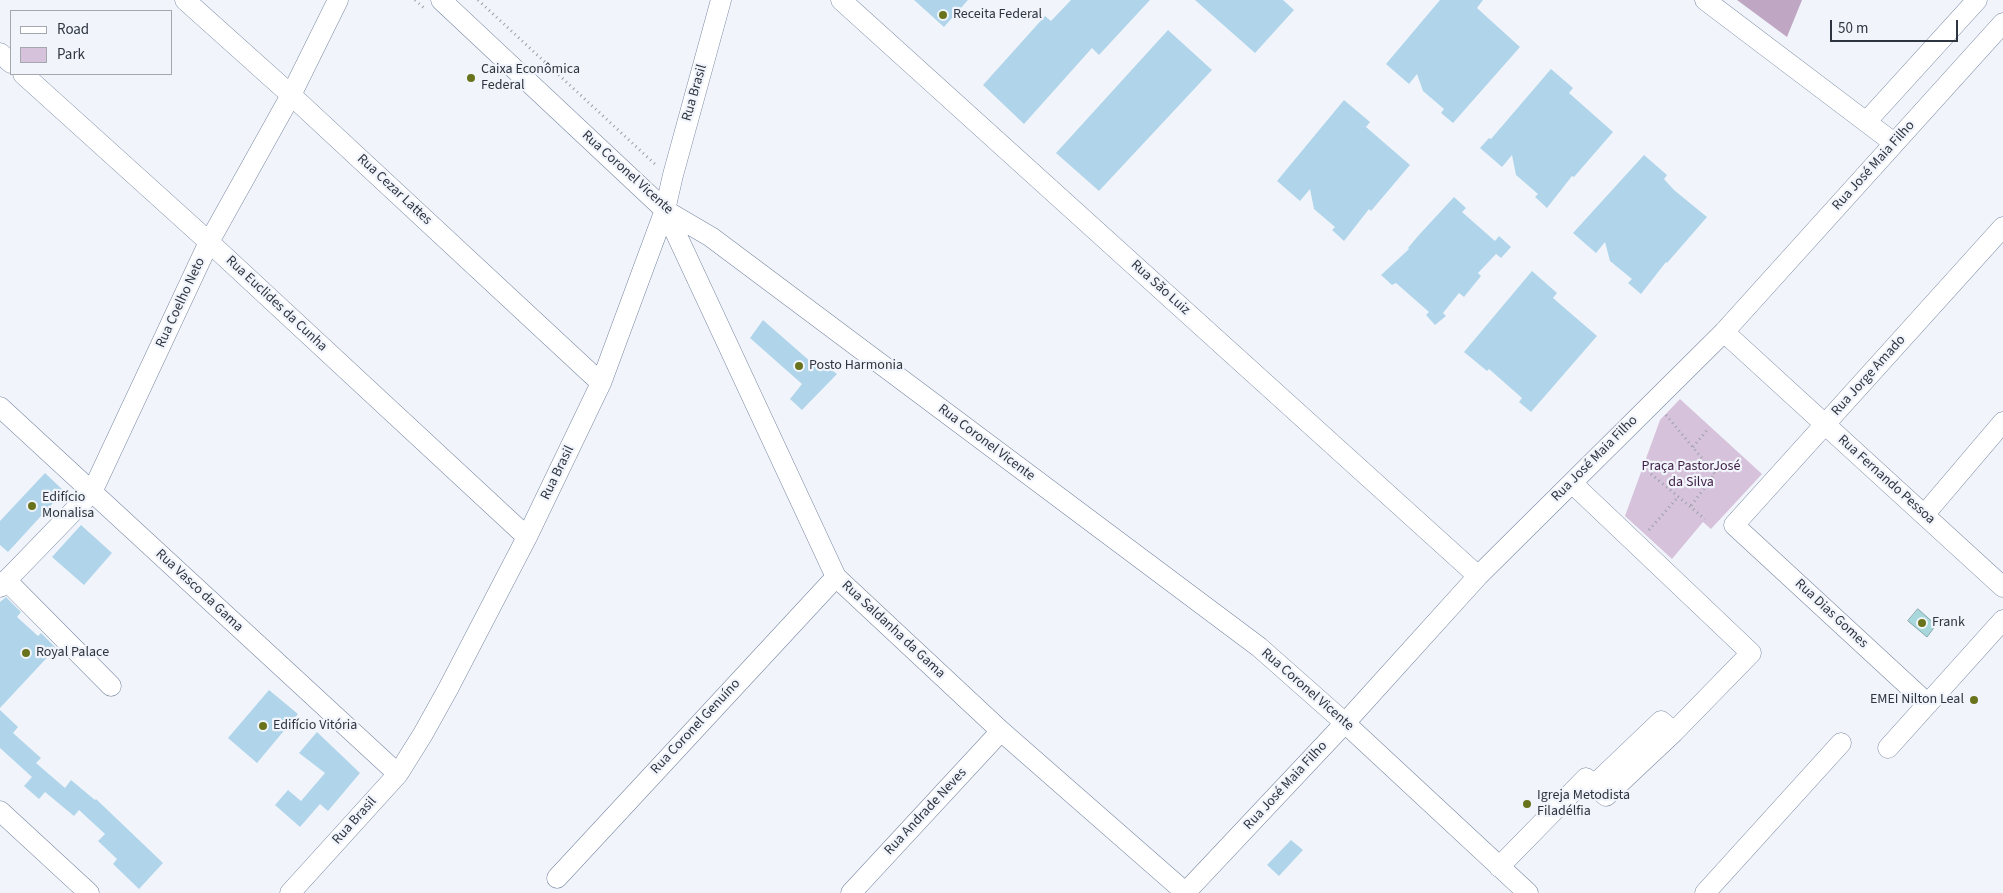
<!DOCTYPE html>
<html>
<head>
<meta charset="utf-8">
<style>
	body { margin:0 }
	#map { position:relative; width:2003px; height:893px; overflow:hidden; background:#f1f5fb; font-family:"Source Sans 3",sans-serif }
	canvas { display:block }
	.legend { position:absolute; left:10px; top:10px; width:162px; height:65px; box-sizing:border-box; background:#f1f5fb; border:1px solid #a3a8b0; margin:0; padding:6px 9px; list-style:none; font-size:15px; color:#2e3540 }
	.legend li { display:flex; align-items:center; gap:10px; height:25px }
	.legend b { width:25px; border:1px solid #a3a8b0 }
	.scale { position:absolute; left:1830px; top:20px; width:128px; height:22px; box-sizing:border-box; border:2px solid #2e3540; border-top:0; padding-left:6px; font-size:15px; line-height:18px; white-space:nowrap; color:#2e3540; -webkit-text-stroke:4px #f1f5fb; paint-order:stroke }
</style>
</head>
<body>
<div id="map">
<canvas width="2003" height="893"></canvas>
<ul class="legend">
<li><b style="height:6px;background:#fff"></b>Road</li>
<li><b style="height:14px;background:#d7c2db"></b>Park</li>
</ul>
<div class="scale">50 m</div>
</div>
<script>
const c = document.querySelector('canvas').getContext('2d');
c.lineJoin = 'round';
function fill(path, color) {
  c.fillStyle = color;
  c.fill(path, 'evenodd');
}
function strokePath(path, color, width, dash) {
  c.strokeStyle = color;
  c.lineWidth = width;
  c.lineCap = dash ? 'butt' : 'round';
  c.setLineDash(dash || []);
  c.stroke(path);
}
function write(font, color, halo, rows, align = 'center') {
  c.font = font + ' "Source Sans 3",sans-serif';
  c.lineWidth = 4.5;
  c.setLineDash([]);
  c.textBaseline = 'middle';
  c.strokeStyle = halo;
  c.fillStyle = color;
  for (const [text, x, y, turn = 0] of rows) {
    c.save();
    c.translate(x, y);
    c.rotate((+turn || 0) * Math.PI / 180);
    c.textAlign = isNaN(turn) ? turn : align;
    if (halo) c.strokeText(text, 0, 0);
    c.fillText(text, 0, 0);
    c.restore();
  }
}
fill(new Path2D(`
	M1680,399L1762,474L1711,529L1703,522L1672,559L1625,516L1660,420Z`), '#d7c2db');
fill(new Path2D(`
	M1737,0H1802L1787,37Z`), '#bfa7c4');
const water = new Path2D(`
	M1918,609L1936,625L1927,637L1908,621Z`);
fill(water, '#a9d8dc');
strokePath(water, '#84a7ad', 1);
fill(new Path2D(`
	M914,0H968L944,27Z
	M1071,0H1150L1099,55L1092,48L1024,124L983,85L1045,16L1051,21Z
	M1195,0H1283L1294,10L1255,53Z
	M1440,0H1483L1477,8L1520,47L1453,123L1441,113L1444,109L1423,91L1417,74L1409,84L1386,64Z
	M1168,30L1212,70L1099,191L1056,153Z
	M1551,69L1573,88L1569,93L1613,132L1574,177L1572,176L1547,208L1535,197L1538,194L1516,175L1512,155L1502,167L1480,148L1489,138L1491,139Z
	M1344,100L1370,122L1366,127L1410,165L1371,211L1369,209L1344,241L1332,230L1335,227L1314,209L1310,189L1300,201L1277,181Z
	M1644,155L1667,175L1664,179L1674,190L1707,217L1667,263L1666,262L1641,294L1628,283L1632,279L1610,261L1605,242L1596,253L1573,233Z
	M1454,197L1466,208L1462,212L1495,241L1499,236L1511,247L1501,258L1496,254L1478,273L1481,276L1464,297L1459,293L1443,313L1446,316L1435,325L1426,315L1429,312L1396,283L1392,285L1381,275L1409,249L1408,248L1418,236Z
	M1532,271L1557,293L1553,298L1597,336L1531,412L1519,402L1522,398L1489,369L1487,371L1464,352Z
	M763,320L819,369L823,363L837,374L802,410L790,399L802,384L750,338Z
	M45,473L64,491L8,552L0,545V521Z
	M81,525L112,553L84,585L52,557Z
	M6,597L21,612L17,617L38,636L41,633L56,648L0,708V602Z
	M269,690L298,714L257,763L228,738Z
	M0,710L18,727L13,733L41,758L36,763L65,788L71,780L95,800L96,799L163,863L139,889L113,864L117,859L98,841L105,834L79,810L74,816L45,792L39,799L24,786L32,777L0,748Z
	M317,732L360,773L328,811L320,804L300,827L275,805L288,790L301,801L325,773L299,753Z
	M1291,840L1303,850L1279,876L1267,865Z`), '#b0d5ea');
const minor = new Path2D(`
	M185,0L291,95L601,383
	M441,0L665,210L711,237L1259,647L1345,723L1528,893
	M841,0L1478,576
	M1705,0L1894,143
	M0,53L11,63
	M23,74L209,242L527,537
	M1866,122L1977,0
	M665,210L836,577L1001,731L1186,893
	M1724,332L2003,587
	M0,407L398,774
	M1924,515L2003,422
	M6,580L111,686
	M0,587L92,492L209,242L291,95L338,0
	M1928,704L1734,525L2003,227
	M1888,748L2003,620
	M1594,785L1661,721L1674,732
	M0,811L89,893
	M1499,867L1586,778L1606,796L1674,732L1751,653L1572,483
	M557,878L836,577
	M290,893L398,774L423,734L448,689L527,537L601,383L665,210L673,175L721,0
	M851,893L1001,731
	M1185,893L1345,723L1478,576L1724,332L2003,23
	M1705,893L1841,743`);
strokePath(minor, '#7987a2', 21);
strokePath(new Path2D(`
	M415,0L424,8
	M478,0L657,166
	M1666,415L1715,474L1690,507
	M1693,447L1708,429
	M1651,474L1705,519
	M1649,530L1678,497`), '#9ba0a8', 3, [1, 4]);
strokePath(minor, '#fff', 20);
for (const [x, y, r, color] of [
	[943,15,5,"#69731c"],
	[471,78,5,"#69731c"],
	[799,366,5,"#69731c"],
	[32,506,5,"#69731c"],
	[1922,623,5,"#69731c"],
	[26,653,5,"#69731c"],
	[1974,700,5,"#69731c"],
	[263,726,5,"#69731c"],
	[1527,804,5,"#69731c"]
]) {
  const dot = new Path2D();
  dot.arc(x, y, r, 0, 2 * Math.PI);
  c.fillStyle = color;
  c.fill(dot);
  strokePath(dot, '#f1f5fb', 2);
}
write('14px', '#2e3540', '#f1f5fb', [
	["Receita Federal",953,15],
	["Caixa Econômica",481,70],
	["Federal",481,86],
	["Posto Harmonia",809,366],
	["Edifício",42,498],
	["Monalisa",42,514],
	["Frank",1932,623],
	["Royal Palace",36,653],
	["EMEI Nilton Leal",1964,700,"right"],
	["Edifício Vitória",273,726],
	["Igreja Metodista",1537,796],
	["Filadélfia",1537,812]
], 'left');
write('14px', '#2e3540', '#f1f5fb', [
	["Rua Brasil",695,93,-74],
	["Rua José Maia Filho",1874,166,-48],
	["Rua Coronel Vicente",627,173,42],
	["Rua Cezar Lattes",394,190,43],
	["Rua São Luiz",1160,288,42],
	["Rua Coelho Neto",181,303,-65],
	["Rua Euclides da Cunha",276,304,43],
	["Rua Jorge Amado",1869,376,-48],
	["Rua Coronel Vicente",986,443,37],
	["Rua José Maia Filho",1595,459,-45],
	["Rua Brasil",558,473,-64],
	["Rua Fernando Pessoa",1886,480,42],
	["Rua Vasco da Gama",199,591,43],
	["Rua Dias Gomes",1831,614,43],
	["Rua Saldanha da Gama",893,630,43],
	["Rua Coronel Vicente",1307,690,41],
	["Rua Coronel Genuíno",696,727,-47],
	["Rua José Maia Filho",1286,786,-47],
	["Rua Andrade Neves",926,812,-47],
	["Rua Brasil",355,821,-48]
]);
write('14px', '#3f1e46', '#f1f5fb', [
	["Praça PastorJosé",1691,467],
	["da Silva",1691,483]
]);
</script>
</body>
</html>
